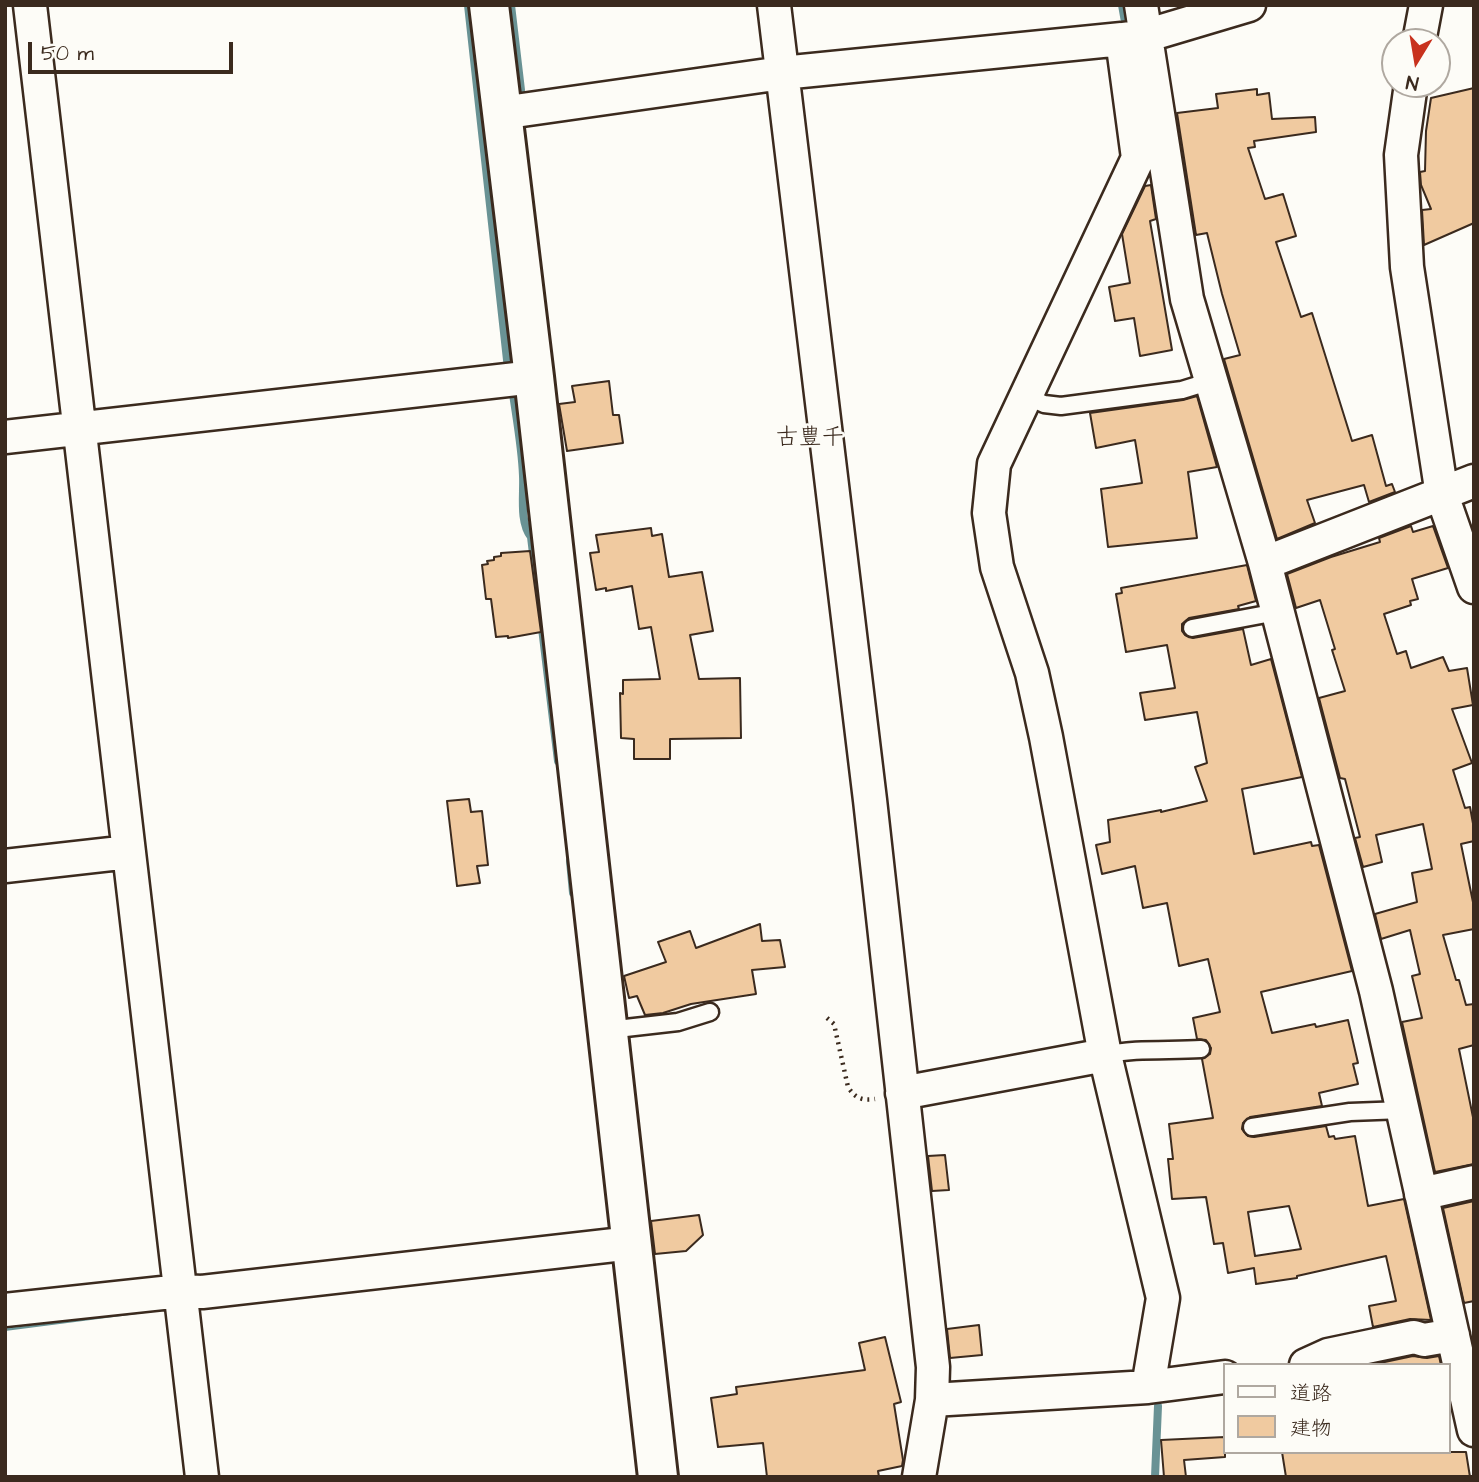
<!DOCTYPE html>
<html>
<head>
<meta charset="utf-8">
<style>
	body { margin:0 }
	#map { position:relative; width:1479px; height:1482px; overflow:hidden; background:#fdfcf7; font-family:"Architects Daughter","Klee One",sans-serif }
	canvas { display:block }
	.frame { position:absolute; inset:0; border:7px solid #3b2a1e; pointer-events:none }
	.legend { position:absolute; left:1223px; top:1363px; width:228px; height:91px; box-sizing:border-box; background:#fdfcf7; border:2px solid #afa8a0; margin:0; padding:9px 12px; list-style:none; font-size:21px; color:#3b2a1e }
	.legend li { display:flex; align-items:center; gap:14px; height:35px }
	.legend b { width:35px; border:2px solid #afa8a0 }
	.north { position:absolute; left:1381px; top:28px; width:70px; height:70px; box-sizing:border-box; background:#fdfcf7; border:2px solid #afa8a0; border-radius:50%; rotate:191deg; font-size:19px; font-weight:700; line-height:28px; text-align:center; color:#3b2a1e }
	.north::after { content:''; display:block; margin:auto; width:24px; height:32px; background:#c8321e; clip-path:polygon(50% 0,100% 100%,50% 72%,0 100%) }
	.scale { position:absolute; left:28px; top:42px; width:205px; height:32px; box-sizing:border-box; border:4px solid #3b2a1e; border-top:0; padding-left:9px; font-size:21px; line-height:24px; white-space:nowrap; color:#3b2a1e; -webkit-text-stroke:5px #fdfcf7; paint-order:stroke }
</style>
</head>
<body>
<div id="map">
<canvas width="1479" height="1482"></canvas>
<div class="frame"></div>
<ul class="legend">
<li><b style="height:9px;background:#fdfcf7"></b>道路</li>
<li><b style="height:19px;background:#f0caa0"></b>建物</li>
</ul>
<div class="north">N</div>
<div class="scale">50 m</div>
</div>
<script>
const c = document.querySelector('canvas').getContext('2d');
c.lineJoin = 'round';
function fill(path, color) {
  c.fillStyle = color;
  c.fill(path, 'evenodd');
}
function strokePath(path, color, width, dash) {
  c.strokeStyle = color;
  c.lineWidth = width;
  c.lineCap = dash ? 'butt' : 'round';
  c.setLineDash(dash || []);
  c.stroke(path);
}
function write(font, color, halo, rows, align = 'center') {
  c.font = font + ' "Architects Daughter","Klee One",sans-serif';
  c.lineWidth = 5;
  c.setLineDash([]);
  c.textBaseline = 'middle';
  c.strokeStyle = halo;
  c.fillStyle = color;
  for (const [text, x, y, turn = 0] of rows) {
    c.save();
    c.translate(x, y);
    c.rotate((+turn || 0) * Math.PI / 180);
    c.textAlign = isNaN(turn) ? turn : align;
    if (halo) c.strokeText(text, 0, 0);
    c.fillText(text, 0, 0);
    c.restore();
  }
}
const water = new Path2D(`
	M175,1305L176,1308L5,1330V1325Z`);
fill(water, '#87d8e3');
strokePath(water, '#699294', 2);
strokePath(new Path2D(`
	M468,5L508,369
	M511,5L521,90
	M1122,5L1125,22
	M512,387C516,416 522,447 523,476C524,494 519,522 531,537L558,761
	M570,861L573,893
	M1155,1477L1158,1406`), '#699294', 8);
const building = new Path2D(`
	M1474,88V223L1424,245L1422,210L1431,209L1421,185L1420,172L1425,171L1426,131L1431,98Z
	M1257,89V95L1269,93L1272,119L1315,117L1316,132L1254,141L1255,147L1248,148L1265,199L1283,194L1296,236L1276,242L1301,317L1312,313L1352,441L1372,435L1386,486L1392,484L1395,492L1369,502L1364,485L1307,500L1315,523L1277,539L1224,359L1240,355L1222,294L1207,233L1196,235L1177,113L1218,108L1216,94Z
	M1151,185L1156,219L1150,221L1172,350L1140,356L1134,318L1115,321L1109,287L1130,283L1122,234L1145,186Z
	M609,381L613,415H619L623,443L567,451L559,404L575,402L572,386Z
	M1197,396L1217,467L1188,472L1197,538L1108,547L1101,489L1142,483L1135,440L1096,448L1090,413L1183,400Z
	M1411,526L1413,532L1433,526L1448,568L1412,579L1418,599L1410,601L1411,605L1384,614L1397,654L1406,651L1411,668L1443,657L1449,671L1467,668L1473,705L1452,709L1472,763L1453,770L1465,808L1470,807L1474,829V841L1461,844L1474,907V929L1443,935L1456,980H1459L1466,1005L1474,1004V1045L1459,1049L1474,1122V1164L1435,1172L1402,1022L1422,1018L1412,976L1420,974L1410,930L1381,939L1375,914L1417,902L1412,873L1432,869L1423,824L1376,835L1382,862L1363,867L1355,838L1360,837L1345,779L1340,778L1319,698L1345,691L1332,650L1335,649L1320,600L1296,608L1287,574L1331,557L1380,542L1379,538Z
	M651,528L652,536L662,534L669,577L702,572L713,631L690,635L699,679L740,678L741,738L670,739V759H634V739L621,738L620,693L623,694V680L660,679L651,627L639,629L632,586L606,591V588L596,590L590,553L599,552L596,535Z
	M530,551L541,632L508,638V636L496,637L491,599H486L482,565L488,564L487,561L494,560V557L501,556V553Z
	M1247,565L1256,601L1238,606L1239,609L1189,618L1182,624V631L1185,635L1193,638L1243,629L1251,665L1271,659L1302,777L1242,789L1254,854L1311,842L1312,846L1319,845L1352,971L1261,992L1272,1033L1315,1024L1316,1027L1348,1020L1358,1063L1353,1064L1358,1084L1319,1093L1322,1106L1250,1117L1243,1123L1242,1129L1248,1136L1254,1137L1326,1126L1329,1137L1334,1136L1335,1139L1355,1136L1368,1206L1404,1199L1431,1320L1410,1319L1373,1327L1369,1306L1396,1301L1386,1256L1297,1276V1278L1256,1284L1254,1268L1228,1273L1223,1243L1214,1244L1206,1197L1172,1199L1168,1159H1173L1169,1124L1213,1118L1202,1059L1210,1054L1211,1048L1206,1040L1197,1039L1193,1018L1220,1012L1208,959L1179,966L1167,903L1143,908L1135,866L1102,874L1096,845L1110,842L1108,820L1161,810V812L1207,801L1195,767L1207,763L1197,712L1145,720L1140,693L1175,688L1167,645L1126,652L1116,594L1122,593L1121,588ZM1289,1206L1301,1249L1255,1256L1248,1212Z
	M469,799L471,812L482,811L488,865L477,866L480,883L457,886L447,801Z
	M760,924L762,941L780,940L785,967L752,970L756,994L691,1004L663,1013L645,1015L637,996L629,998L624,976L666,962L658,942L690,931L696,948Z
	M945,1155L949,1190L932,1191L928,1156Z
	M1474,1201V1301L1464,1303L1443,1208Z
	M699,1215L703,1235L686,1251L655,1254L651,1221Z
	M979,1325L982,1355L950,1358L947,1329Z
	M885,1337L901,1402L894,1404L903,1460L902,1466L878,1471L879,1477H767L763,1443L718,1447L711,1398L737,1394L736,1387L865,1370L859,1343Z
	M1413,1356L1427,1358L1439,1356L1441,1365H1380V1363Z
	M1225,1437V1457L1184,1460L1186,1477H1164L1161,1440Z
	M1282,1452H1466L1470,1477H1286Z`);
fill(building, '#f0caa0');
strokePath(building, '#3b2a1e', 2);
const service = new Path2D(`
	M1026,396L1044,404L1061,406L1182,390L1211,381
	M1192,628L1277,612
	M608,1030L678,1022L710,1012
	M1105,1055C1134,1048 1170,1051 1201,1049
	M1252,1127L1350,1112L1403,1110`);
const minor = new Path2D(`
	M30,5L202,1477
	M774,5L870,800L933,1367L932,1400L919,1477
	M1141,5L1187,299L1265,563L1376,991L1474,1430
	M1419,42L1426,5
	M1411,84L1401,155L1407,267L1442,495L1474,587
	M501,113L782,73L1122,39L1145,36L1249,5
	M5,437L534,377
	M1265,563L1474,481
	M5,866L129,852
	M1105,1055L1046,737L1032,673L997,567L989,513L994,464L1138,158L1122,39
	M902,1093L1105,1055L1163,1298L1148,1387
	M1421,1194L1474,1182
	M5,1310L181,1291L202,1292L632,1243
	M1306,1365L1328,1355L1414,1337L1424,1340L1453,1335
	M932,1400L1148,1387L1225,1377`);
const tertiary = new Path2D(`
	M489,5L534,377L658,1477`);
strokePath(service, '#3b2a1e', 21);
strokePath(minor, '#3b2a1e', 37);
strokePath(tertiary, '#3b2a1e', 44);
strokePath(new Path2D(`
	M827,1018L834,1024L848,1087C855,1098 862,1101 875,1099`), '#3b2a1e', 4.5, [2, 5]);
strokePath(service, '#fdfcf7', 16);
strokePath(minor, '#fdfcf7', 32);
strokePath(tertiary, '#fdfcf7', 38);
write('23px', '#3b2a1e', '#fdfcf7', [
	["古豊千",810,439]
]);
</script>
</body>
</html>
